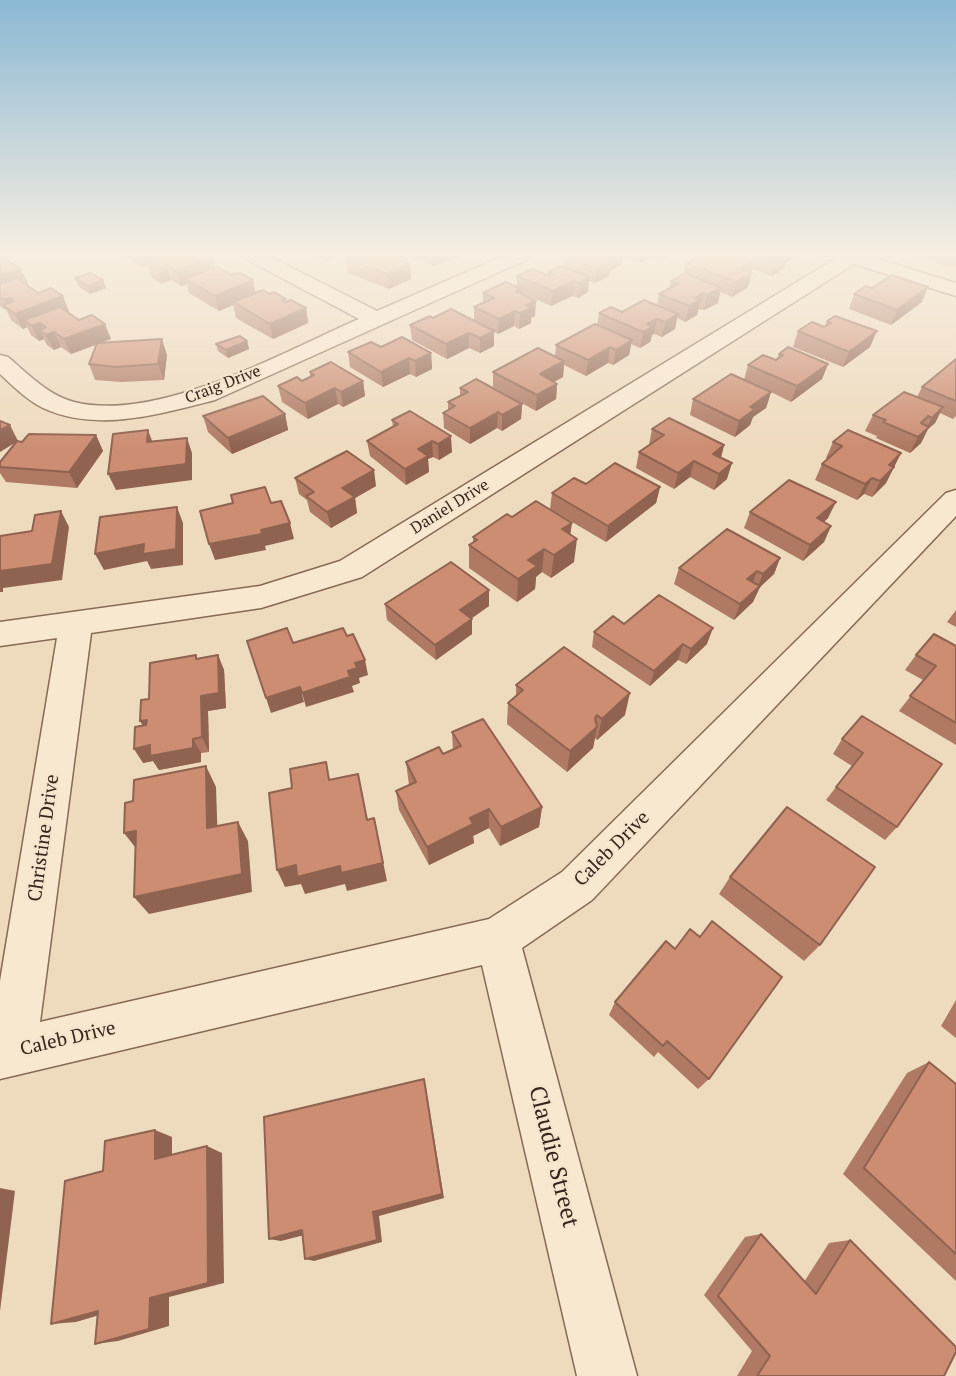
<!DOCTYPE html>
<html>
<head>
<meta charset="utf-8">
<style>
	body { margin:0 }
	canvas { display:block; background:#eedabd }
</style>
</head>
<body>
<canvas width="956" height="1376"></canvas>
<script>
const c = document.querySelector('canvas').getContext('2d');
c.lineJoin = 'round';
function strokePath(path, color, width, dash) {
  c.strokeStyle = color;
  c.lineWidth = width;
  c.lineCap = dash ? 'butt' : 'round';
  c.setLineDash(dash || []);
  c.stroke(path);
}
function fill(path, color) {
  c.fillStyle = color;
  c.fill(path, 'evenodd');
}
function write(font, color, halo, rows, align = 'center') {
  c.font = font + ' "PT Serif",serif';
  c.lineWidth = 5;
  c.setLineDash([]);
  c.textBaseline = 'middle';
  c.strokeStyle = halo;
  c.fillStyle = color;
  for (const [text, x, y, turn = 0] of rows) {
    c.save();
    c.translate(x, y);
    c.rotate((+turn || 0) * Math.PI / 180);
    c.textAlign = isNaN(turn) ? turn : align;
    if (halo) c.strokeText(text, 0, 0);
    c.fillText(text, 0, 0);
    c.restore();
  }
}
const minor = new Path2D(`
	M243,255H267L377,311L506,255H531L528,259L215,400C160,414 97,433 43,408C27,400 13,386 0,374V355L8,357C28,374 48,395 74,402C158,423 283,352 359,319L246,259Z
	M837,255H865L956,283V296L854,264L362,577L261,608L91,633L40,1022L489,919L562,872L946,493L956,490V516L592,900L522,948L637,1376H577L482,965L0,1079V981L57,638L0,646V622L260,586L340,561L838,257Z`);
strokePath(minor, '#866a56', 3);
fill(minor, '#f9e8d0');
fill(new Path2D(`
	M124,255H204L212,258L214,268L230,274L253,280L256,293L306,308L308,323L273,339L236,318L233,305L219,311L189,293L187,284L181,286L171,280L161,284L152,278L148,265L142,267Z
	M313,255H340L325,261Z
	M351,255H389L410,264L411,279L389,289L348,273L346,258L351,256Z
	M414,255H467L433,266L414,258Z
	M567,255H670V256L660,261L651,258L640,263L623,257L622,264L610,271L609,276L595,283L589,281L588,292L578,298L572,296L551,306L520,292L535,316L531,318V323L519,329L514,326L498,334L494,332V346L480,353L469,348L447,359L412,340L410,325L433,318L474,321V307L483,303V293L517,287V276L548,275V272L563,267L564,256Z
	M702,255H793L792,260L785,263L784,268L772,276L752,269L751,272L752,273L748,287L732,297L720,292L718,303L704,310L698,309L697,315L685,322L677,318L675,329L662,337L654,334L652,335L650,342L640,348L631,344L629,355L613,365L608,363L586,376L564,365L563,377L554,382L557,384L556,399L536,411L493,387V372L555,357L556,345L597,325L599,313L622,312L657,305L659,294L669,288L671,281L684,274L686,263Z
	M914,255H956V267L936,264L937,262Z
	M0,256L28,283L26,284L69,311L68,312L79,320L111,339L102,342L167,355L164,380L121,382L95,380L89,364L96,345L71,354L61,347L54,350L47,345L44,339L39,341L31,335L27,327L23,329L11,320L7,311L0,306Z
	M75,278L103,280L106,288L90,294L78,286Z
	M854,294L922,302L891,325L849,309Z
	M835,316L870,347L843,367L793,347L798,331L824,327L827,321Z
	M247,341L249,349L228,358L218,351L216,344Z
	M381,347L431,353L432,369L416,377L410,374L383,387L350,367L348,352Z
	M779,354L828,364L822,379L791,402L771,392L766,408L753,417L750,425L735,437L690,415L693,399L744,380L748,365L776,360Z
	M956,359V416L953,419L940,413L935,423L928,429L921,443L910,453L876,438L877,436L865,431L873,415L917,397L922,387Z
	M310,372L363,381L365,396L343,407L338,404L308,419L282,402L278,386L302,381L310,377Z
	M460,388L522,404L521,419L502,431L497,428L470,444L444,428L443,413L448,410V402L460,396Z
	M410,411L452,452L439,460L433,457L428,459L429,472L406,485L370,456L367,441L393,427L392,420Z
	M285,414L288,430L232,454L208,432L203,416Z
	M652,429L724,445L721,458L727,479L714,490L690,477L674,489L636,468L639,452L649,445Z
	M96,435L103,451L77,488L6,482L0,473V462L22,442Z
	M833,442L901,453L886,483L872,497L864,494L857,500L815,480L822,464L827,459L826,458Z
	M295,478L376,486L355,498L357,513L331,528L310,512L307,500L299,494Z
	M586,484L660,487L656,503L606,542L550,509L552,493Z
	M750,512L828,518L824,522L831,526L824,542L803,561L744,528Z
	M512,517L571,535L574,562L551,578L542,572L536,577L535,589L517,602L469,568V545L473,543V537Z
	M780,558L774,574L760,587L753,602L734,620L674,584L679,568Z
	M489,590V606L471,618L472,634L436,660L387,620L385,604Z
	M956,610V627L947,622Z
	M624,624L707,644L686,664L678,660L650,686L592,647L594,632Z
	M956,646V745L899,711L923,680L905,670L916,655Z
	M196,655L197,659L218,655L224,670L226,708L208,711L209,752L201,753V762L159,770L153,761L143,763V726L140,721L149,699Z
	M516,685L625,715L597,740L595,738L593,748L567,772L507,724L508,703L516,696Z
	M862,716L897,827L885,840L826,800L852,766L833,754L842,739Z
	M452,732L542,807L539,827L500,846L489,828L473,836L474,843L429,865L399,810L396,791L409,785L406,762L443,754L453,750Z
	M730,877L820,945L804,961L719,894Z
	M666,941L709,1079L698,1089L658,1052L654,1057L609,1015L615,1002Z
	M956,1000V1038L941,1026Z
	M929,1062L956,1084V1281L843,1174L907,1073Z
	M761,1234L804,1282L829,1243L850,1240L944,1376H737L752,1351L704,1295L745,1237Z`), '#af7963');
fill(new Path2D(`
	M137,255H178L159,259L152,255L154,263H147L148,265L142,267Z
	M324,255H340L325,261Z
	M432,255H467L433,266Z
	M614,255H623L622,264L610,271L609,276L595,283L596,269L606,259Z
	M641,255H652L651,258L640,263Z
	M661,255H670V256L660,261Z
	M783,255H793L792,260L785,263L784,268L772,276L776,261Z
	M212,258L216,273L185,279L187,284L181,286L176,271Z
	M754,261L748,287L732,297L741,268Z
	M410,264L411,279L389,289L387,274Z
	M167,265L171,280L161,284L157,269Z
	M21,269L28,283L0,293V275Z
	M589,277L588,292L578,298L579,283Z
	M103,280L106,288L90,294L88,286Z
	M253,280L256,295L233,302V305L219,311L215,296Z
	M574,281L572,296L551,306L553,291Z
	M928,287L922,302L891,325L897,310Z
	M721,288L718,303L704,310L707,295Z
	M703,293L697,315L685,322L689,306L695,298Z
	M63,296L69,311L31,325L24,320L27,327L23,329L15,314L9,309L5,300L10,298L17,313Z
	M536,301L535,316L531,318V323L519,329L520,313L526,305Z
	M306,308L308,323L273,339L270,324Z
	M515,311L514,326L498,334L499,319Z
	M678,314L675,329L662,337L665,322Z
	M657,319L654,334L652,335L650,342L640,348L643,332L647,324Z
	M40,323L45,333L40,330L44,339L39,341L32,326Z
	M105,324L111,339L71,354L64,339Z
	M494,331V346L480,353V338Z
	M877,331L870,347L843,367L849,352Z
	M54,332L61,347L54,350L46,335Z
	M469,333V348L447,359L446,344Z
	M162,339L167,355L164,380L158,364Z
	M632,340L629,355L613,365L616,350Z
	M247,341L249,349L228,358L226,350Z
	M610,347L608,363L586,376L588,360Z
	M431,353L432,369L416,377L415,361Z
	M409,358L410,374L383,387L381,372Z
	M564,361L563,377L539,390L540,374Z
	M828,364L822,379L791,402L797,386Z
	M363,381L365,396L343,407L341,392Z
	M557,384L556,399L536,411L537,395Z
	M335,388L338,404L308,419L305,403Z
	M771,392L766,408L753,417L750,425L735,437L739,421L750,407Z
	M522,404L521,419L502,431V415Z
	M943,407L935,423L928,429L921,443L910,453L918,437L925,431L932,418Z
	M498,412L497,428L470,444V428Z
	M285,414L288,430L232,454L228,438Z
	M10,425L18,441L0,452V430Z
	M148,430L154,446L147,442Z
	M96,435L103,451L77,488L69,472Z
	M451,436L452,452L439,460L438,444Z
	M187,438L192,453V480L116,490L108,474Z
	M432,441L433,457L428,459L429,472L406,485L405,469L418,449Z
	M724,445L720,461L708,470L713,454Z
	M901,453L886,483L872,497L889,465Z
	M694,461L690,477L674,489L678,473Z
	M732,463L727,479L714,490L719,474Z
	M374,470L376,486L355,498L357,513L331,528L327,512L342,488Z
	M872,478L864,494L857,500L865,484Z
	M660,487L656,503L606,542L608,526Z
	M836,502L828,518L810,534L817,518Z
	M177,507L183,523V565L151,569L147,561L104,570L95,554Z
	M61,511L69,527L62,580L3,588V592H0V571Z
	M290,523L294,539L265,546L266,550L215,560L209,544Z
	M572,523L569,544L577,539L574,562L551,578L554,555L562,529Z
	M831,526L824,542L803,561L810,545Z
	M544,549L542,572L536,577L535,589L517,602L518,579L528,560Z
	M780,558L774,574L760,587L753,602L734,620L740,604L757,589L763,574Z
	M757,571L751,587L747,579Z
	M489,590V606L461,626L460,610Z
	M472,619V634L436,660L435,645Z
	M713,628L707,644L686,664L691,649Z
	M683,644L678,660L650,686L654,671Z
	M218,655L224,670L226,708L208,711L209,752L202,737L201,696Z
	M365,660L368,675L359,678L360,683L352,686L354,692L306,707L302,693L348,671L355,663Z
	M300,687L304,702L271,713L266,698Z
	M630,693L625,715L597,740L602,719Z
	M597,715L594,729L597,727L593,748L567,772L570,751Z
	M147,720L149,736L140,721Z
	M193,739L201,753V762L159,770L153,761L143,763L134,749Z
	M206,766L216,787L218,847L207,828Z
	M542,807L539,827L500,846L501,827Z
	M489,809V828L473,836L474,843L429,865L427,847L470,818Z
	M374,818L387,881L347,891L345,884L305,894L301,884L285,887L277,870L296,865Z
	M238,822L248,841L252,892L149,914L134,897Z
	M136,831L139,852L124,833Z
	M424,1079L426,1089L444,1198L379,1216L382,1242L314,1261L305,1259L373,1212Z
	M155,1130L172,1137V1165L155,1159Z
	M207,1146L222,1153L224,1283L169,1297V1326L118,1341L95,1344L150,1298Z
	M0,1188L15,1191L0,1311Z
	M302,1230L312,1233L281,1241L269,1239Z
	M120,1309L76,1322L51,1324L98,1311Z`), '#8f6350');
const building = new Path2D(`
	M152,255H204L212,258L176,271L167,265L157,269L147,263L159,259Z
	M355,255H389L410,264L387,274L346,258Z
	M567,255H614L606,259L611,261L596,269L564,256Z
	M702,255H737L754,261L741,268L752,273L736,282L686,263Z
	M758,255H787L776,261Z
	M0,256L21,269L0,275Z
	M561,266L589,277L579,283L574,281L553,291L517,276L533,269L549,276L553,274L548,272Z
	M216,267L230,274L240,273L253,280L215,296L185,279Z
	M91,273L103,280L88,286L75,278Z
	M685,273L721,288L707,295L703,293L695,298L700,300L689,306L659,294L678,284L671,281Z
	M892,275L928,287L897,310L854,294L866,286L872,288Z
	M17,278L38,293L51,288L63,296L15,314L3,305L14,301L10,298L5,300L0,297V284Z
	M506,282L521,289L516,291L536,301L526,305L532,308L520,313L515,311L499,319L474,307L494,298L483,293Z
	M263,290L270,294L274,292L286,299L282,300L286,302L291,300L306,308L270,324L233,302Z
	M644,300L678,314L665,322L657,319L647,324L653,327L643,332L599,313L611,307L622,312Z
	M60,307L79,320L92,315L105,324L64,339L54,332L46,335L40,330L46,327L40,323L32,326L24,320Z
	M451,309L494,331L480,338L469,333L446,344L410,325L430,316L433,318Z
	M835,316L877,331L849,352L798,331L812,322L824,327L831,323L827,321Z
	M595,324L632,340L616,350L610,347L588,360L556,345Z
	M240,336L247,341L226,350L216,344Z
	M402,337L431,353L415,361L409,358L381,372L348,352L371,342L381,347Z
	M162,339L158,364L115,367L89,364L97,343Z
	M788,347L828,364L797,386L748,365L763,355L776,360L783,355L779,354Z
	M538,348L564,361L540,374L557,384L537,395L493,372Z
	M956,359V401L922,387Z
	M331,362L363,381L341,392L335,388L305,403L278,386L297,377L302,381L314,375L310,372Z
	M731,374L771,392L750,407L755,409L739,421L693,399Z
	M476,379L522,404L502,415L498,412L470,428L443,413L455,406L448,402L468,392L460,388Z
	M904,392L943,407L932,418L928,416L921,423L929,427L918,437L883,422L886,420L873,415Z
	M263,396L285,414L228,438L203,416Z
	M410,411L451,436L438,444L432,441L418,449L428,456L405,469L367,441L398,424L392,420Z
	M669,418L724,445L713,454L732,463L719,474L694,461L678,473L639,452L664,435L652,429Z
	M0,421L10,425L0,430Z
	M148,430L147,442L187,438L186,464L108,474L113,434Z
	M848,430L901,453L889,465L894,467L880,481L872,478L865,484L822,464L842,446L833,442Z
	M29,434L96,435L69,472L0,467V462L17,441L22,442Z
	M347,451L374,470L342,488L355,497L327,512L306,496L314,492L295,478Z
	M615,463L660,487L608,526L552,493L574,478L586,484Z
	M789,480L836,502L817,518L831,526L810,545L750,512Z
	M265,487L271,503L281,501L290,523L261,530L262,534L209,544L200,511L233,503L231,495Z
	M536,501L572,523L562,529L577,539L554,555L544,549L528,560L537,566L518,579L469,545L477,540L473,537L507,514L512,517Z
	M177,507L176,549L143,554L144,544L95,554L100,517Z
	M61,511L52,564L0,571V536L32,531L35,515Z
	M727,529L780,558L763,574L757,571L747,579L760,586L740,604L679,568Z
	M451,562L489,590L460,610L472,619L435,645L385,604Z
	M659,595L713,628L691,649L683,644L654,671L594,632L613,616L624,624Z
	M287,628L293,643L343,628L347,636L353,634L365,660L355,663L357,668L348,671L350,677L302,693L300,687L266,698L247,641Z
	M934,634L956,646V723L910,696L936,666L916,655Z
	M564,647L630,693L602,719L597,715L595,718L597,727L570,751L508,703L523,690L516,685Z
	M196,655V659L218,655L219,693L201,696L202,737L193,739V748L150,756V745L134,749L135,727L146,725L147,720L140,721L141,700L149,699L150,663Z
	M862,716L942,764L897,827L836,787L863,753L842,739Z
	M483,719L542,807L501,827L489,809L470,818L473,824L427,847L396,791L416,782L406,762L439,747L443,754L461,746L452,732Z
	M326,762L329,780L358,774L367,820L374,818L383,863L341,873L340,866L297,877L296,865L277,870L269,793L292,788L290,769Z
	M206,766L207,828L238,822L242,874L134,897L136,831L124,833L125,803L133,801L134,780Z
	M787,807L875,867L820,945L730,877Z
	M712,921L782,977L709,1079L667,1041L663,1046L615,1002L666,941L675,949L690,929L700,937Z
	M929,1062L956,1084V1254L864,1168Z
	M424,1079L442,1194L373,1212L377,1240L305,1259L302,1230L269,1239L264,1117Z
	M155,1130V1159L207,1146L208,1283L150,1298L149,1329L95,1344L98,1311L51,1324L65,1181L103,1171L105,1141Z
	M761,1234L816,1294L850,1240L956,1347V1352L944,1376H757L770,1356L718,1296Z`);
fill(building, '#cc8d73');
strokePath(building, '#8f6350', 2);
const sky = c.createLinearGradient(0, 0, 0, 447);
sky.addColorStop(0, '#8bb8d3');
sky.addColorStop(0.57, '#f7eee1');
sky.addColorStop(1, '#f7eee100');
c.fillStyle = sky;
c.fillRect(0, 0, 956, 447);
write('16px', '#35251b', '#f5e5cd', [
	["Craig Drive",223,385,-21],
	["Daniel Drive",450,507,-32]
]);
write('19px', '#35251b', '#f5e5cd', [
	["Christine Drive",44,838,-82],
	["Caleb Drive",612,849,-45],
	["Caleb Drive",68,1039,-13]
]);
write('23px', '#35251b', '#f5e5cd', [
	["Claudie Street",553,1157,76]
]);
</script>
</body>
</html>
